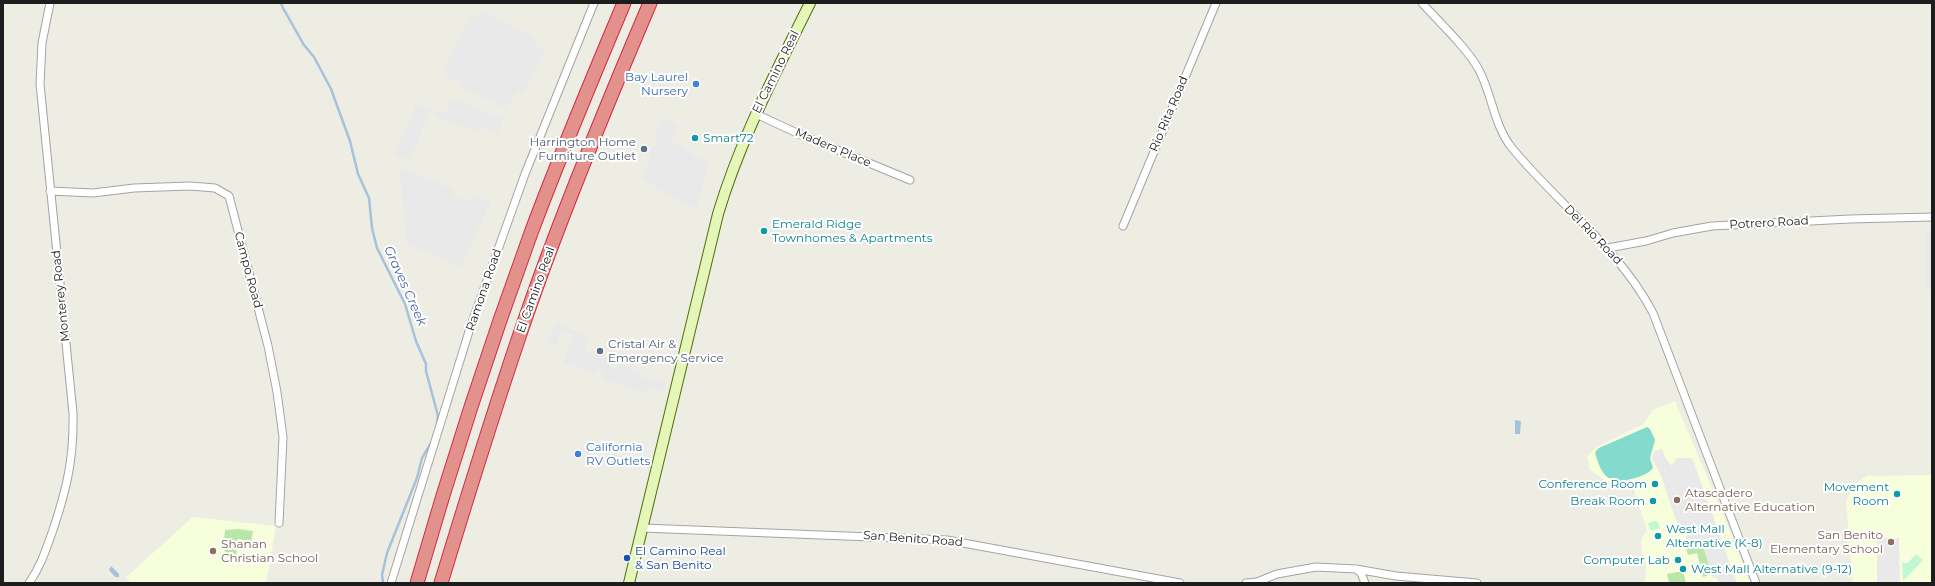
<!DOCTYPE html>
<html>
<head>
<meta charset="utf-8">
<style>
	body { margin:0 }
	#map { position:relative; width:1935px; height:586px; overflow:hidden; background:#eeede3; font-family:Montserrat,sans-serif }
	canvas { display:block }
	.frame { position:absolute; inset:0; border:4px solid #1d1d1d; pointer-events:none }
</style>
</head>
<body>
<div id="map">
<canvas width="1935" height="586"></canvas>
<div class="frame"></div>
</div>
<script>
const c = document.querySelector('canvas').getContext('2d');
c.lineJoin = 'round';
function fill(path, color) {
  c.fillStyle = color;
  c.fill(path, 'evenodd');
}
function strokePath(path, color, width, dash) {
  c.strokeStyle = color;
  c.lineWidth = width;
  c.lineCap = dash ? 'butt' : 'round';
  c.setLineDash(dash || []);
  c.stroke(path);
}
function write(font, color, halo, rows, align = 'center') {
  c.font = font + ' Montserrat,sans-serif';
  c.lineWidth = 4;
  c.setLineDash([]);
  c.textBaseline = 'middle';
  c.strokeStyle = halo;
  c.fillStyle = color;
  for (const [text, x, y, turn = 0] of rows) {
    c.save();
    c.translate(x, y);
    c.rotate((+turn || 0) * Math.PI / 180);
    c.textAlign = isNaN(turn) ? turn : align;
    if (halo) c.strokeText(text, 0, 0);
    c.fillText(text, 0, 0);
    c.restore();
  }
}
fill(new Path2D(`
	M1675,401L1725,519L1750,583H1645L1646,565L1642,554L1641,539L1647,531L1633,486L1619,490L1590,470L1587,457L1596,447L1644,424L1653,410Z
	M1932,475V583H1853L1846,501L1855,484L1867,476Z
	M193,517L276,526L266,583H131L126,577Z`), '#f6fedc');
fill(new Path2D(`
	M238,529L253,531L251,541L238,539L236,557L228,555L223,549L225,530Z
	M1686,533L1690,548L1703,546L1712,574L1703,577L1697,553L1688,555L1685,544L1687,543Z
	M1683,571L1686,583H1669L1667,574Z`), '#bae6aa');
fill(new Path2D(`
	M1655,521L1658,522L1660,528L1651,531L1648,523Z
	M1916,554L1923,560L1903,581L1902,563H1908Z`), '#c1f7d1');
fill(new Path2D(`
	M1647,427L1650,429L1655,440L1650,458L1653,468C1648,474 1640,477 1631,479C1608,485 1601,475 1595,452L1599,448Z`), '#84dacc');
fill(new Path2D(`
	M482,10L536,38L534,44L546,51L524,93L519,91L505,108L456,84L459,80L457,77L453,82L446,77L447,74L442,72L471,15L477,18Z
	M450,98L504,119L497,134L479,126L476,132L434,116L436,110L446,112Z
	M416,104L431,111L409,161L394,154Z
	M663,119L669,122L671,120L680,125L671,140L708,164L702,190L696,209L654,188L655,185L642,178L651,159L648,157L657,140L654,138Z
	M399,168L454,189L452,196L472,202L474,196L491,201L461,267L407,244Z
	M1925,230H1932V290H1926Z
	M556,323L589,337L584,348L588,353L592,352L609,359L607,362L611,367L618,369L620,364L640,372L641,377L665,382L663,391L648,387L646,393L631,389L601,378L604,373L598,370L595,375L563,362L573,337H571L572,334L562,330L555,347L547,344Z
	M1662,449L1666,459L1672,466L1677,458H1691L1694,463L1737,583H1718L1717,578H1713L1703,546L1691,549L1690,548L1687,534L1676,520L1661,476L1652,458L1655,451Z
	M1877,538H1899L1900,583H1877Z`), '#e9e9e9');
fill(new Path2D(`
	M1515,420L1521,421L1520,434H1515Z
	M111,566L119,574V577H115L109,570Z`), '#a5c2da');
strokePath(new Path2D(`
	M281,3L283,8L304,45L314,57L331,89L350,141L358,174L369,198L372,228L377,248L405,304L416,341L426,364V371L438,416L437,423
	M383,583L382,575L387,553L417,478L422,458L431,443`), '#a5c2da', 2.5);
const minor = new Path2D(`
	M1422,3C1438,21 1468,49 1479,70C1492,94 1494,126 1512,148C1558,204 1619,248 1653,313L1756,583
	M756,114L799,134L910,180
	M50,191L93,193L134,188L190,186L215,188L229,196L268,346L277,392L283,437L279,523
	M1123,226L1216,3
	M1608,248L1646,241L1673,233L1712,226L1850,219L1932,217
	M643,528L947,540L1180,583
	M1356,569L1361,573L1365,583
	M29,583C41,566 46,549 53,530C67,488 74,458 73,413L40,84L42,43L50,3
	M391,583L471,325L525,174L594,3
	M1246,583L1257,582L1277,574L1316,567L1356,569L1396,576L1477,583`);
const secondary = new Path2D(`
	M629,583L718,214C740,140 776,72 810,3`);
const motorway = new Path2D(`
	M417,583C451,465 489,348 531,233C560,155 592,79 624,3
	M441,583C469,491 497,399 529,308C565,205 607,104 650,3`);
strokePath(minor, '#a4a4a4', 9);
strokePath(secondary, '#4d6f09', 12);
strokePath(motorway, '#d12b3e', 15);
strokePath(minor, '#fff', 7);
strokePath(secondary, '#e5f6b8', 10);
strokePath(motorway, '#e2918d', 13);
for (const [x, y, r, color] of [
	[696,84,4,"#3f7fe0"],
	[695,138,4,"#0f9aa8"],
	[644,149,4,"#5c6f8a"],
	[764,231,4,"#0f9aa8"],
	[600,351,4,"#5c6f8a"],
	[578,454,4,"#3f7fe0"],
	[1655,484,4,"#0f9aa8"],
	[1897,494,4,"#0f9aa8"],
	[1677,500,4,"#8d6e63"],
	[1653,501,4,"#0f9aa8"],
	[1658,536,4,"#0f9aa8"],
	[1891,542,4,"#8d6e63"],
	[213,551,4,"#8d6e63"],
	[627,558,4,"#1a4fb4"],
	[1678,560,4,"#0f9aa8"],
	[1683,569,4,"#0f9aa8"]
]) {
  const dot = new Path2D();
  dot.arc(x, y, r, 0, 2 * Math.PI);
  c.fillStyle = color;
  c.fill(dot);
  strokePath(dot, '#fff', 1.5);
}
write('12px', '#1d1d1d', '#fff', [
	["El Camino Real",776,72,-64],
	["Rio Rita Road",1169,114,-67],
	["Madera Place",833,148,23],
	["Potrero Road",1769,223,-3],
	["Del Rio Road",1593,235,46],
	["Campo Road",248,270,75],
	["Ramona Road",484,290,-71],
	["El Camino Real",536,290,-70],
	["Monterey Road",61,296,-96],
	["San Benito Road",913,539,4]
]);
write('12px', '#366cbe', '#fff', [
	["Bay Laurel",688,77],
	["Nursery",688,91],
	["California",586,447,"left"],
	["RV Outlets",586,461,"left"]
], 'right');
write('12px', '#0d838f', '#fff', [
	["Smart72",703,138],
	["Emerald Ridge",772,224],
	["Townhomes & Apartments",772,238],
	["Conference Room",1647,484,"right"],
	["Movement",1889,487,"right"],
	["Room",1889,501,"right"],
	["Break Room",1645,501,"right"],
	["West Mall",1666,529],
	["Alternative (K-8)",1666,543],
	["Computer Lab",1670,560,"right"],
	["West Mall Alternative (9-12)",1691,569]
], 'left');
write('12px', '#4e5e75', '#fff', [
	["Harrington Home",636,142],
	["Furniture Outlet",636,156],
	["Cristal Air &",608,344,"left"],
	["Emergency Service",608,358,"left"]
], 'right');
write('12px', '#785e54', '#fff', [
	["Atascadero",1685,493],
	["Alternative Education",1685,507],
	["San Benito",1883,535,"right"],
	["Elementary School",1883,549,"right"],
	["Shanan",221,544],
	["Christian School",221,558]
], 'left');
write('12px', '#164399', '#fff', [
	["El Camino Real",635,551],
	["& San Benito",635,565]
], 'left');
write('italic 13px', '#4e66a8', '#fff', [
	["Graves Creek",405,286,66]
]);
</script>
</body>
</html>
